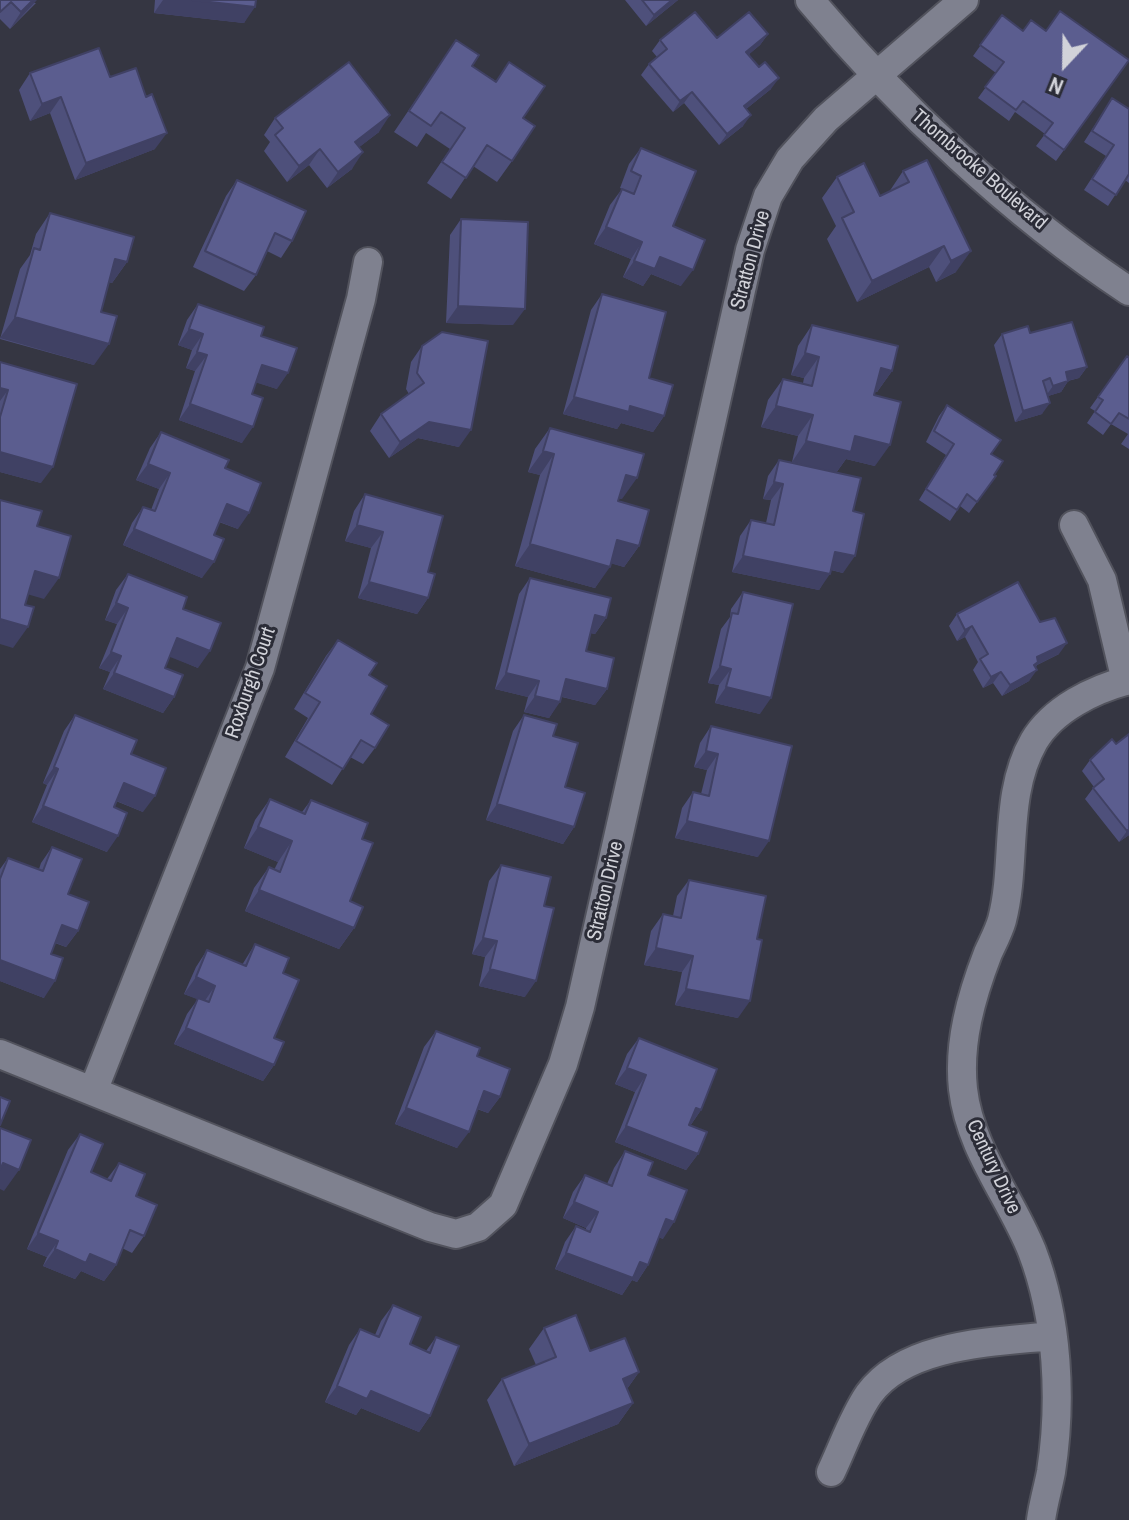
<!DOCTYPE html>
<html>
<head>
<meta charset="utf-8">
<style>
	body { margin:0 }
	#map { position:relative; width:1129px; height:1520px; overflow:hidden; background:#353642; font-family:"Archivo Narrow",sans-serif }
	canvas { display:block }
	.north { position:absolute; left:1025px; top:24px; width:80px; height:80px; -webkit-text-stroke:6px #2b2c37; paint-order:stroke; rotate:202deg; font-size:22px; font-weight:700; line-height:32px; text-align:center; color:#d1d2d9 }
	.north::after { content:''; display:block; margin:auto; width:28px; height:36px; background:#d1d2d9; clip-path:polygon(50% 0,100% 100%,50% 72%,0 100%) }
</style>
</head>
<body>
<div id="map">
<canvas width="1129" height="1520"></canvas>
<div class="north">N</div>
</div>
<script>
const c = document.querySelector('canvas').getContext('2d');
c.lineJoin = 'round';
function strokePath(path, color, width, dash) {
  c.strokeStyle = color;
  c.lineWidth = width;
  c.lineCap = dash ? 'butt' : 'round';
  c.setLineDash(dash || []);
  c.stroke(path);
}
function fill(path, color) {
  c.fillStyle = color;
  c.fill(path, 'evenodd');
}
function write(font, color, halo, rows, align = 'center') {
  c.font = font + ' "Archivo Narrow",sans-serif';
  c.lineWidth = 6;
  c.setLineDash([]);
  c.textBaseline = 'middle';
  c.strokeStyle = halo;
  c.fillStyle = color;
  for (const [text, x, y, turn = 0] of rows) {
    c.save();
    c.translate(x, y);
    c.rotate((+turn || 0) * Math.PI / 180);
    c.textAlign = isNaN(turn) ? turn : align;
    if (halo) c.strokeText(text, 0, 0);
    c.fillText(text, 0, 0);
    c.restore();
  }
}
const minor = new Path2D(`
	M810,0C899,107 1012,214 1129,291
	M1074,525L1102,580L1126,681
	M0,1054L430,1227L456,1234L478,1227L503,1205L563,1064L580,1007L750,250L768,196L790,159L826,119L964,0
	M93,1091L260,668L361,299L368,262
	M831,1472C843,1447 853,1417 869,1394C906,1343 995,1342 1052,1336
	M1041,1520C1043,1504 1048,1488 1051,1472C1062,1401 1058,1319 1032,1251C1010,1196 970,1150 963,1089C958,1043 971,997 988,953C993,942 999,931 1002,920C1017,862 1003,795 1034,741C1053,709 1094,689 1129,680`);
strokePath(minor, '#52535d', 32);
strokePath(minor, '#7f818f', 28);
fill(new Path2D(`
	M0,0L36,3L10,29L0,19Z
	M155,0H256L244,23L154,13Z
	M625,0H678L646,26Z
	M1002,15L1023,31H1046L1129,60L1056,161L1036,146L1045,134L1015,112L1009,121L978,98L996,73L973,56Z
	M768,34L760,45L749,54L771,89L746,109L743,126L719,145L684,103L673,112L641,75L649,64L657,57L652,51L660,40Z
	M456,40L472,66L496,81L509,62L523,118L512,161L497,182L473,166L451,199L427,183L450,149L426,133L417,147L394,132Z
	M30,73L110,77L155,149L75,180L50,113L30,121L19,90Z
	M1105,109H1129V183L1125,180L1108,206L1084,190L1106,156L1084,142Z
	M275,118L379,132L359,147L352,169L327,188L309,165L287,182L264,151L270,142L264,135Z
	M641,148L673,226L681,286L651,274L643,286L623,277L631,259L594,244L610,205L622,189L629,192L620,188L629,164Z
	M927,160L956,272L936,282L929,267L857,302L827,239L836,226L822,198L837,177L880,196L889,192L903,171Z
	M237,180L292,241L281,258L267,251L256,275L244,291L193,267L226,196Z
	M50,213L127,262L112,283L109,282L101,312L94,365L0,339L20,269L30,255L36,234Z
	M461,219L513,325L446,323L450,235Z
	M602,294L649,378L664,416L653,432L621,423L617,429L563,414L591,310Z
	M198,304L261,336L277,389L256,382L252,394L242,443L179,420L195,371L186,368L192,350L178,345L187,320Z
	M812,325L892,371L877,392H875L874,395L875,466L846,459L836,473L853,511L843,573L831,570L819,590L732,572L740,536L751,520L766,523L771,500L763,499L768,476L779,460L792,462L798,436L761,427L768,400L783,379L803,383L804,378L791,375L798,346Z
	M1030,333L1087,367L1079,378L1068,381L1061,392L1048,396L1042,414L1015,422L994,345L1002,334Z
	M422,346L459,447L418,438L389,458L370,431L381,414L409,394L406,389L411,362Z
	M1127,356L1129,358V449L1121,444L1128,434L1111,424L1103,435L1087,423L1095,411L1090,408Z
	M0,362L41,483L0,472Z
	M947,405L991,454L994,475L996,476L969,513L960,506L950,521L919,500L946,455L926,442L939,416Z
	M550,428L622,499L619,498L618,501L639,546L624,567L611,563L595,588L515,566L540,475L528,472L535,449Z
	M161,432L225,468L238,529L219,522L214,535L202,578L123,545L132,523L143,507L151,510L159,489L136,480L150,448Z
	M365,494L428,598L417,614L358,598L371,548L345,541L354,511Z
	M128,574L183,609L198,668L170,656L165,668L174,697L163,713L103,689L110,672L99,668L117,624L105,620L116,590Z
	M530,578L606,618L595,634L591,633L586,651L607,689L595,705L562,697L549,718L524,712L528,697L495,689L519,594Z
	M743,592L760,714L715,703L719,685L708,683L721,629L730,617L731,609Z
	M957,614L1059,654L1037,665L1029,681L1002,696L993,683L983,688L973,670L978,662L965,637L957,641L949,626Z
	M338,640L369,675L371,714L375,748L363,764L350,757L332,785L285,757L308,718L294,709L326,656Z
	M75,715L131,754L143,812L116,801L114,807L107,852L32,822L47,785L43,783L64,731Z
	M524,715L565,787L574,827L563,844L486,820L513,731Z
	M711,726L758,857L675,838L682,808L693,792L701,794L707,770L694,767L700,743Z
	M1129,734V835L1119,842L1085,799L1094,787L1082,771L1090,760L1116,744Z
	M270,799L302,812L311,800L362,839L350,901L354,928L339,949L245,911L254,888L269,867L274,870L278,862L244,848L255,820Z
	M52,847L68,894L78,931L66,947L55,943L51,954L44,998L0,981V869L8,858L39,869L41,863Z
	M501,865L525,997L479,986L485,957L472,954L489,881Z
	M689,880L738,1018L675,1005L682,972L644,965L651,931L663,914L673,916L677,896Z
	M255,944L283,973L274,1038V1065L263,1081L174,1044L187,1014L198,999L184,994L196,967L207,950L242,965Z
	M436,1031L477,1056L500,1097L488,1113L477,1109L457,1148L395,1124L424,1047Z
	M639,1038L701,1110L690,1126L698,1154L686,1170L615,1142L635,1092L615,1084L627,1054Z
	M80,1134L91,1172L107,1179L119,1163L136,1196L144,1236L132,1253L122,1248L116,1265L104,1281L81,1271L75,1279L43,1266L47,1257L27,1249L68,1150Z
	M625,1151L648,1175L663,1239L659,1237L648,1265L637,1282L632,1280L622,1295L555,1269L565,1242L576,1226L586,1230V1228L563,1218L573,1192L585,1175L607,1184L614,1168Z
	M393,1305L410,1344L426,1351L436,1337L430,1416L419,1432L361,1408L356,1415L325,1402L349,1345L360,1329L375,1335L381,1321Z
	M544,1328L590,1351L639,1372L627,1389L633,1403L618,1424L514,1466L487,1400L502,1379L536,1365L529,1349Z`), '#4e507b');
fill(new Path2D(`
	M33,0H37L10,29L21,12Z
	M163,0H192L255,7L244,23L154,13Z
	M672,0H678L646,26L654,15Z
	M768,34L760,45L739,63L746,52Z
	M779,78L771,89L736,117L744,106Z
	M692,92L684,103L673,112L680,101Z
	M61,97L50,113L30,121L42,104Z
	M390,115L379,132L344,159L355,142Z
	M751,115L743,126L719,145L727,134Z
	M167,133L155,149L75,180L86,163Z
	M320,149L309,165L287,182L299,166Z
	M363,152L352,169L327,188L338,172Z
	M606,227L642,242L631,259L594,244Z
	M944,246L929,267L857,302L872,281Z
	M971,251L956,272L936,282L951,261Z
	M660,257L693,270L681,286L651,274L643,286L623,277L634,261Z
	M115,259L127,262L112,283L101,280Z
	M458,306L525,309L513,325L446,323Z
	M15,317L109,344L94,365L0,338Z
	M189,329L203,334L192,350L178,345Z
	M197,352L207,355L195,371L186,368Z
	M805,353L819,357L804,378L791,375Z
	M262,365L288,373L277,389L251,381Z
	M1087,367L1079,378L1058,383L1066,372Z
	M881,368L892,371L877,392L866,389Z
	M1068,381L1061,392L1045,397L1053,386Z
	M0,388L8,390L0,401Z
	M574,397L630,406L664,416L653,432L621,423L617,429L563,414Z
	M1050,403L1042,414L1015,422L1023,411Z
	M190,404L253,427L242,443L179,420Z
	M776,406L813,415L798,436L761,427Z
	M429,422L471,430L459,447L418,438L389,458L400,442Z
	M855,436L890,445L875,466L846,459L836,473L792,462L806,441Z
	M543,451L554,454L540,475L528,472Z
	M0,452L53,467L41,483L0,472Z
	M148,464L170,473L159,489L136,480Z
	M626,475L637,478L622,499L611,496Z
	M774,482L783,484L771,500L763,499Z
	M227,504L249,513L238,529L215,520Z
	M357,525L383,532L371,548L345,541Z
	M134,529L214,562L202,578L123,545Z
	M617,540L639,546L624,567L602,561Z
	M530,544L610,567L595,588L515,566Z
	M835,552L855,556L843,573L824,568Z
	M743,556L830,574L819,590L732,572Z
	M35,571L59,578L44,599L20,592Z
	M369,582L428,598L417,614L358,598Z
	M116,603L128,608L117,624L105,620Z
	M595,615L606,618L595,634L584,632Z
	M0,619L28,627L13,648L0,644Z
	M972,626L965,637L957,641L965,630Z
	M177,638L210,651L198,668L165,655Z
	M1067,643L1059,654L1037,665L1031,673L1037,657Z
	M111,652L121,656L110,672L99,668Z
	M720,666L731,669L719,685L708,683Z
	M1037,670L1029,681L1002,696L1010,685Z
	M1001,672L993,683L983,688L991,677Z
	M114,673L174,697L163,713L103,689Z
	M506,673L539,681L528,697L495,689Z
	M566,679L607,689L595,705L555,695Z
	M726,687L771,698L760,714L715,703Z
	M535,696L560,702L549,718L524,712Z
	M706,751L718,754L707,770L694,767Z
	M54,767L58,769L47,785L43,783Z
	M124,783L155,796L143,812L112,799Z
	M497,804L574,827L563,844L486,820Z
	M43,806L118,836L107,852L32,822Z
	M687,821L769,841L758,857L675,838Z
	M258,827L292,841L278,862L244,848Z
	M1129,829V835L1119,842L1127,831Z
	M259,890L354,928L339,949L245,911Z
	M62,925L78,931L66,947L51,941Z
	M483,938L497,941L485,957L472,954Z
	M656,948L693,956L682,972L644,965Z
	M0,960L55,981L44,998L0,981Z
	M490,969L536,981L525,997L479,986Z
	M196,977L215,986L204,1002L184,994Z
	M686,989L750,1001L738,1018L675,1005Z
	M186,1028L274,1065L263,1081L174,1044Z
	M627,1068L646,1075L635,1092L615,1084Z
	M484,1091L500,1097L488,1113L473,1107Z
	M406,1108L469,1132L457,1148L395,1124Z
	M696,1108L701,1110L690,1126L685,1124Z
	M626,1126L698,1154L686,1170L615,1142Z
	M3,1163L19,1170L4,1191L0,1189V1167Z
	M574,1202L598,1212L586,1228L563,1218Z
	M666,1219L674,1222L663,1239L655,1235Z
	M38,1233L58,1241L47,1257L27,1249Z
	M55,1249L90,1254L116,1265L104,1281L81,1271L75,1279L43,1266Z
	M566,1253L640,1262L648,1265L637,1282L632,1280L622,1295L555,1269Z
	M639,1372L624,1393L623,1379Z
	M337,1386L371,1391L430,1416L419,1432L361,1408L356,1415L325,1402Z
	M633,1403L618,1424L514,1466L529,1444Z`), '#404164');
const building = new Path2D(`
	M0,0H33L21,12L11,2L0,12Z
	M192,0H256L255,7Z
	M642,0H672L654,15Z
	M1060,11L1129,60L1064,150L1044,135L1053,123L1023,101L1016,110L985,87L1004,62L980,45L1002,15L1023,31L1031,20L1046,31Z
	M695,12L717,38L749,12L768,34L746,52L759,67L765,62L779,78L744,106L751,115L727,134L692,92L680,101L649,64L667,49L660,40Z
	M456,40L479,55L472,66L496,82L509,62L545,86L523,118L535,126L512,161L487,145L466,178L442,162L465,128L441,112L431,126L409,111Z
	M99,48L110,77L136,68L146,97L152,94L167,133L86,163L61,97L42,104L30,73Z
	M349,62L390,115L355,142L363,152L338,172L320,149L299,166L275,135L283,128L275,118Z
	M1112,98L1129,109V174L1116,195L1092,179L1114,145L1092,131Z
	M641,148L696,171L673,226L705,240L693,270L660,257L655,269L634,261L642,242L606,227L622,189L634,194L641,176L631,171Z
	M927,160L971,251L951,261L944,246L872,281L842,218L854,212L837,177L864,163L880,196L909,182L903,171Z
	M237,180L306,211L292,241L275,233L256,275L205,251Z
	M50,213L134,237L127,262L115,259L101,312L117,316L109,344L15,317L34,248L40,250Z
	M461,219L528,222L525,309L458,306Z
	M602,294L666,312L649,378L673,385L664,416L630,406L629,412L574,397Z
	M198,304L264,327L261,336L297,348L288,373L262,365L252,394L263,398L253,427L190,404L207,355L197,352L203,334L189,329Z
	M1072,322L1087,367L1066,372L1068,381L1053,386L1050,378L1043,381L1050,403L1023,411L1002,334L1028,326L1030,333Z
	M812,325L898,346L892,371L881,368L874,395L901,402L890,445L855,436L851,452L806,441L813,415L776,406L783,379L812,386L819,357L805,353Z
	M442,332L488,341L471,430L429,422L400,442L381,414L424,383L417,373L422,346Z
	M1127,356L1129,358V419L1119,413L1111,424L1095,412L1103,400L1098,397Z
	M0,362L77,384L53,467L0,452V417L8,390L0,388Z
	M947,405L1001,440L991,454L1003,461L994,475L996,476L977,502L967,494L957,510L926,489L954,444L934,431Z
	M550,428L644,454L637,478L626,475L618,501L649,510L639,546L617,540L610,567L530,544L554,454L543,451Z
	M161,432L229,460L225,468L261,483L249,513L227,504L214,535L224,539L214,562L134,529L143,507L155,511L170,473L148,464Z
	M779,460L861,478L853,511L864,514L855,556L835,552L830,574L743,556L751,520L774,525L783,484L774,482Z
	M365,494L443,516L428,572L435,574L428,598L369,582L383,532L357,525Z
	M0,500L42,511L37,526L71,536L59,578L35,571L25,605L34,607L28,627L0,619Z
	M128,574L187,597L183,609L221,623L210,651L177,638L165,668L183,675L174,697L114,673L121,656L111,652L128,608L116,603Z
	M530,578L611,598L606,618L595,615L586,651L614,658L607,689L566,679L560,702L535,696L539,681L506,673Z
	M1018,582L1040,622L1055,618L1067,643L1037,657L1038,662L1034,665L1037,670L1010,685L1001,672L991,677L980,659L988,654L972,626L965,630L957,614Z
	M743,592L793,604L771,698L726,687L731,669L720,666L732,613L738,614Z
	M338,640L377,663L369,675L387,686L371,714L389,725L375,748L361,740L343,769L296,741L320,702L305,693Z
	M75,715L137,740L131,754L166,768L155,796L124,783L114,807L127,813L118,836L43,806L58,769L54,767Z
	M524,715L557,724L553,736L578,743L565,787L585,793L574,827L497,804Z
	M711,726L792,746L769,841L687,821L693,792L709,796L718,754L706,751Z
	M1129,734V829L1127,831L1093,788L1104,779L1090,760L1112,739L1116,744Z
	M270,799L305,814L311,800L368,823L362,839L373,843L350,901L363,907L354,928L259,890L269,867L280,872L292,841L258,827Z
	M52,847L82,859L68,894L89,902L78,931L62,925L51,954L63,958L55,981L0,960V879L8,858L43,871Z
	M501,865L551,877L544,906L554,908L536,981L490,969L497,941L483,938Z
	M689,880L766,896L757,939L762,940L750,1001L686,989L693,956L656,948L663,914L681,918Z
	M255,944L289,958L283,973L299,980L274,1038L284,1042L274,1065L186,1028L198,998L209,1002L215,986L196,977L207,950L246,966Z
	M436,1031L480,1048L477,1056L510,1069L500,1097L484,1091L469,1132L406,1108Z
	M639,1038L717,1069L701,1110L696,1108L689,1125L707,1132L698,1154L626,1126L646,1075L627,1068Z
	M0,1097L10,1101L0,1125Z
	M0,1128L31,1140L19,1170L3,1163L0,1170Z
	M80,1134L103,1144L91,1172L111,1181L119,1163L145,1174L136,1196L157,1205L144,1236L130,1230L116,1265L90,1254L86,1263L55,1249L58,1241L38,1233Z
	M625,1151L653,1162L648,1175L687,1190L674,1222L666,1219L648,1265L640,1262L633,1278L566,1253L576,1226L590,1232L598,1212L574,1202L585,1175L612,1186Z
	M393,1305L421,1317L410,1344L430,1353L436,1337L459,1346L430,1416L371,1391L367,1399L337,1386L360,1329L379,1337Z
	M576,1315L590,1351L625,1338L639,1372L623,1379L633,1403L529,1444L502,1379L556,1357L544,1328Z`);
fill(building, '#5b5d8f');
strokePath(building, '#404164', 2);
write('20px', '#d1d2d9', '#2b2c37', [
	["Thornbrooke Boulevard",979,170,41],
	["Stratton Drive",751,260,-75],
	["Roxburgh Court",251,683,-71],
	["Stratton Drive",606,891,-77],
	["Century Drive",993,1167,65]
]);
</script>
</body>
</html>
